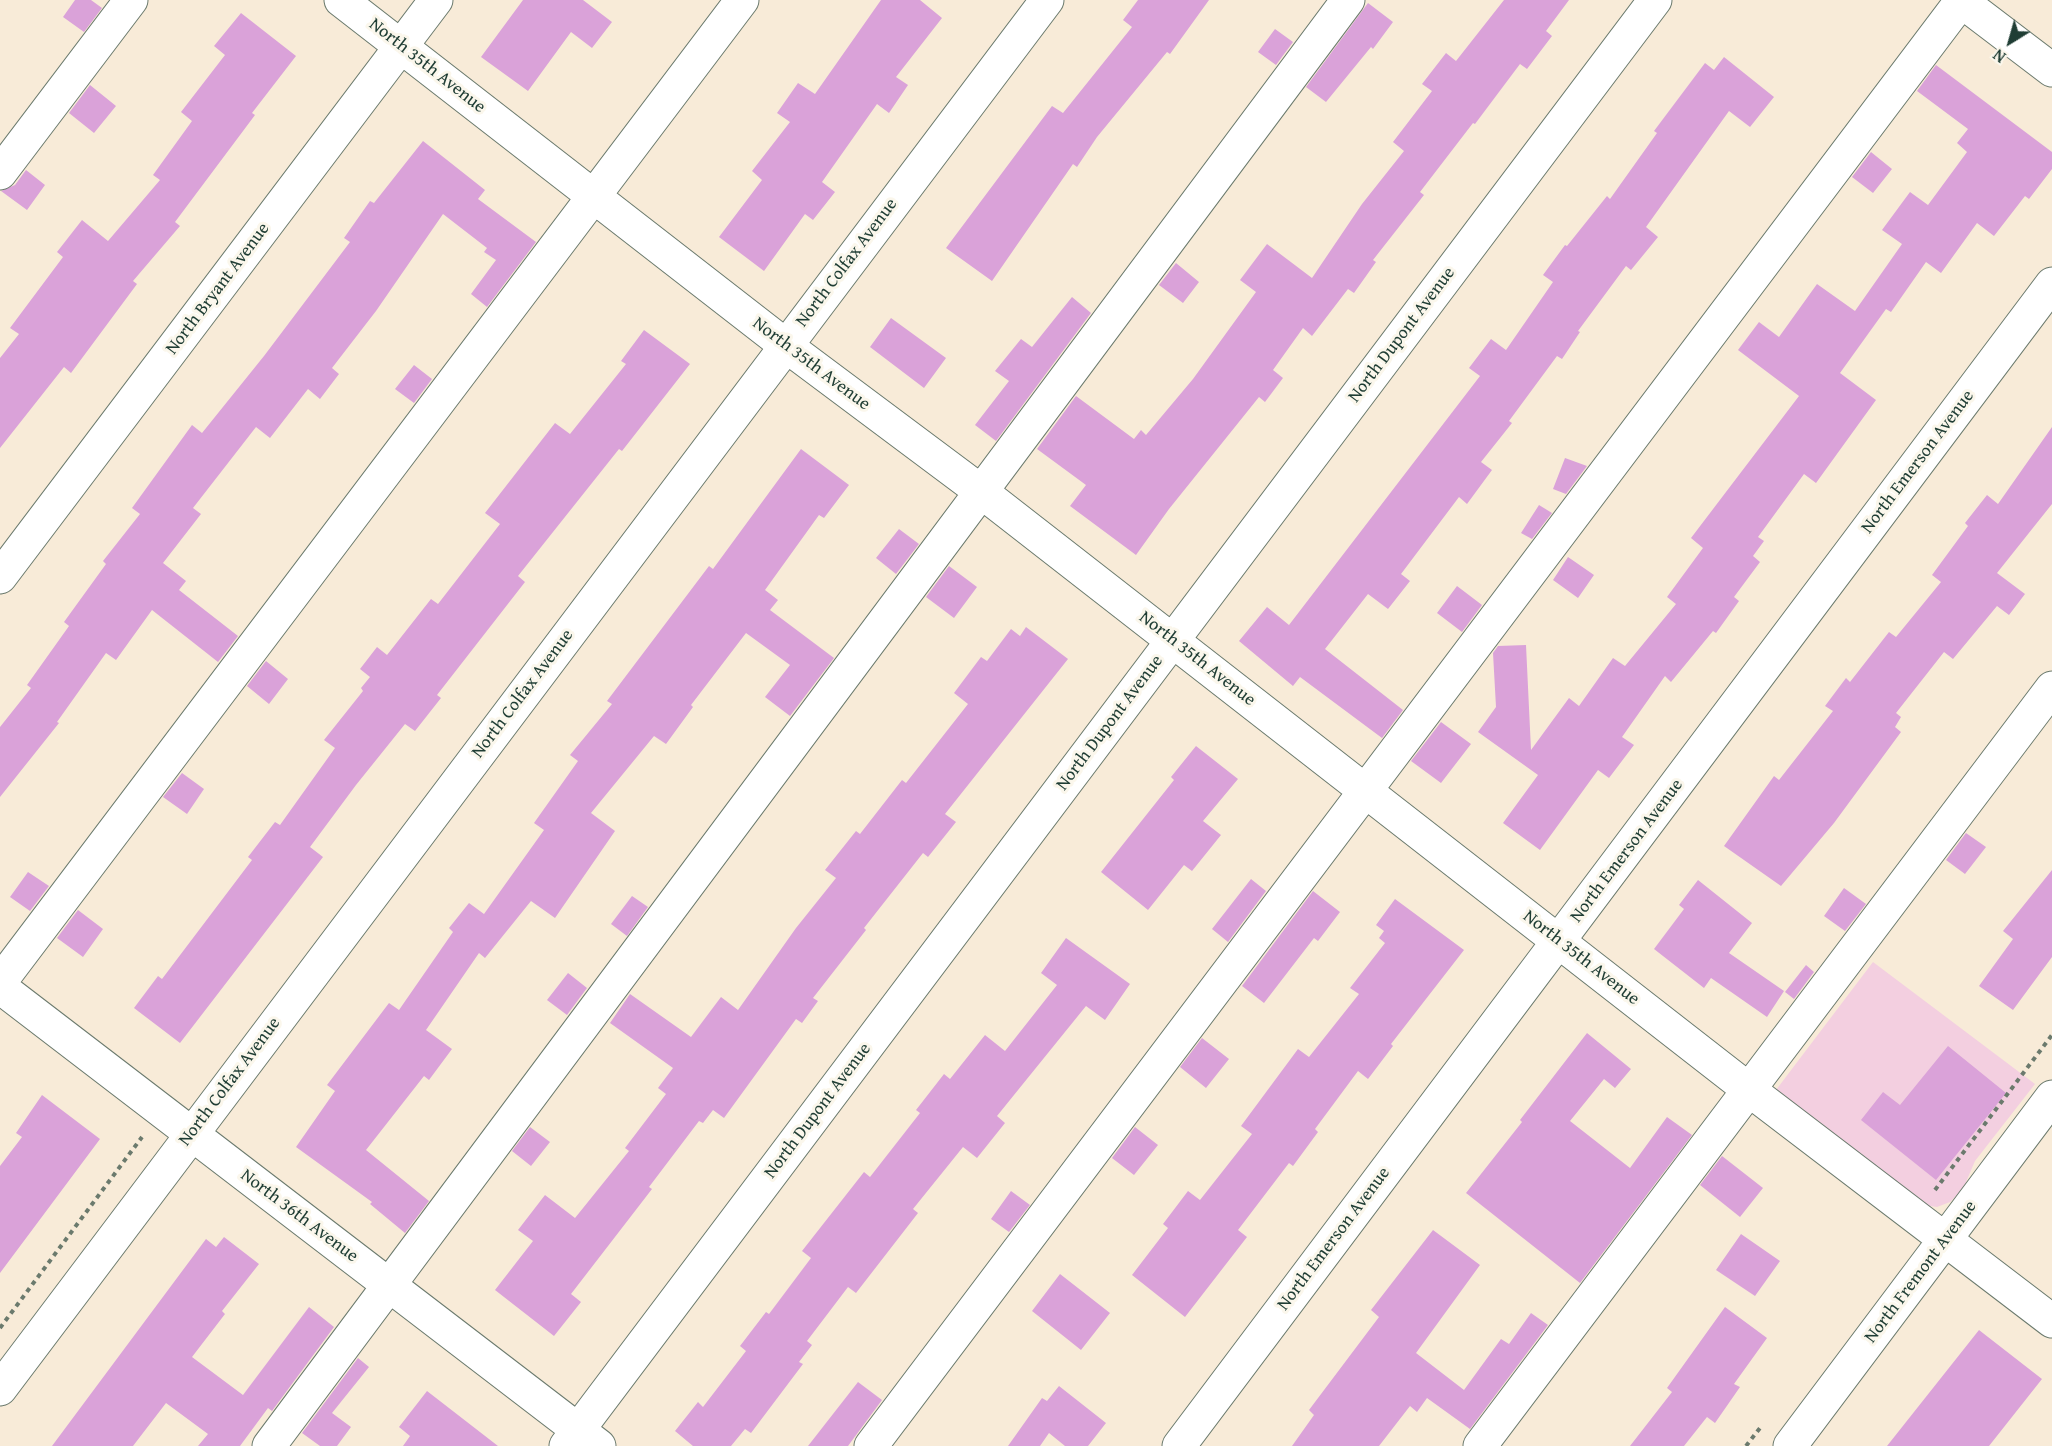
<!DOCTYPE html>
<html>
<head>
<meta charset="utf-8">
<style>
	body { margin:0 }
	#map { position:relative; width:2052px; height:1446px; overflow:hidden; background:#f8ebd8; font-family:"Gentium Book Plus",serif }
	canvas { display:block }
	.north { position:absolute; left:1980px; top:12px; width:60px; height:60px; -webkit-text-stroke:4px #fbf7ec; paint-order:stroke; rotate:217deg; font-size:16px; font-weight:700; line-height:24px; text-align:center; color:#1f3d34 }
	.north::after { content:''; display:block; margin:auto; width:21px; height:27px; background:#1f3d34; clip-path:polygon(50% 0,100% 100%,50% 72%,0 100%) }
</style>
</head>
<body>
<div id="map">
<canvas width="2052" height="1446"></canvas>
<div class="north">N</div>
</div>
<script>
const c = document.querySelector('canvas').getContext('2d');
c.lineJoin = 'round';
function fill(path, color) {
  c.fillStyle = color;
  c.fill(path, 'evenodd');
}
function strokePath(path, color, width, dash) {
  c.strokeStyle = color;
  c.lineWidth = width;
  c.lineCap = dash ? 'butt' : 'round';
  c.setLineDash(dash || []);
  c.stroke(path);
}
function write(font, color, halo, rows, align = 'center') {
  c.font = font + ' "Gentium Book Plus",serif';
  c.lineWidth = 6;
  c.setLineDash([]);
  c.textBaseline = 'middle';
  c.strokeStyle = halo;
  c.fillStyle = color;
  for (const [text, x, y, turn = 0] of rows) {
    c.save();
    c.translate(x, y);
    c.rotate((+turn || 0) * Math.PI / 180);
    c.textAlign = isNaN(turn) ? turn : align;
    if (halo) c.strokeText(text, 0, 0);
    c.fillText(text, 0, 0);
    c.restore();
  }
}
fill(new Path2D(`
	M1873,962L2035,1084L1975,1161L1963,1189L1950,1202L1937,1207L1924,1205L1776,1090Z`), '#f3cfe0');
fill(new Path2D(`
	M75,0H91L102,8L84,32L63,17Z
	M523,0H583L612,22L592,48L571,32L528,91L481,57Z
	M881,0H920L942,18L896,77L908,85L889,113L877,104L822,182L835,192L813,220L805,214L764,271L719,237L762,180L752,171L790,122L777,113L798,83L815,94Z
	M1138,0H1209L1170,54L1167,52L1097,137L1077,167L1073,164L992,281L946,248L1052,106L1063,113L1132,27L1123,20Z
	M1504,0H1569L1546,31L1552,36L1527,69L1520,64L1475,124L1473,123L1420,192L1424,195L1373,260L1376,262L1354,293L1348,289L1312,336L1303,328L1273,370L1283,378L1265,402L1259,397L1169,509L1136,555L1070,506L1086,485L1037,449L1076,396L1134,439L1141,430L1146,435L1193,379L1256,292L1240,280L1267,244L1312,278L1362,204L1404,151L1393,142L1432,91L1422,84L1446,53L1456,61Z
	M1368,3L1393,22L1373,49L1371,47L1326,102L1306,87Z
	M241,13L296,56L252,113L255,115L175,222L180,226L133,281L137,284L71,373L64,367L0,448V358L19,334L10,328L63,257L57,252L82,220L108,241L160,180L153,175L192,121L181,112L225,55L214,46Z
	M1275,29L1293,42L1276,65L1258,52Z
	M1724,57L1774,97L1750,127L1729,111L1646,227L1658,237L1631,270L1626,266L1578,331L1580,332L1562,359L1557,356L1509,421L1512,423L1481,462L1492,470L1467,504L1459,497L1401,574L1410,581L1388,609L1368,594L1325,649L1403,710L1382,738L1300,677L1293,686L1239,641L1267,607L1289,625L1480,376L1469,368L1491,339L1506,350L1553,282L1543,275L1565,245L1567,246L1607,196L1610,199L1657,133L1654,131L1705,63L1714,70Z
	M1936,65L2052,152V169L2029,199L2025,196L1994,236L1977,223L1941,273L1926,262L1891,312L1886,309L1840,373L1876,400L1816,483L1804,474L1758,537L1764,541L1753,556L1760,562L1734,597L1739,601L1716,633L1713,631L1671,682L1665,676L1622,737L1634,745L1609,778L1598,770L1540,850L1503,823L1538,775L1478,732L1496,707L1493,653L1498,646L1526,645L1531,750L1569,698L1579,706L1613,658L1625,666L1676,604L1667,597L1703,548L1691,538L1799,396L1738,350L1759,322L1779,337L1817,284L1855,311L1902,244L1882,230L1910,192L1928,205L1967,152L1957,143L1968,129L1917,91Z
	M90,85L116,106L94,133L69,113Z
	M423,141L485,190L478,199L536,242L487,307L471,294L496,260L484,252L487,248L443,214L376,311L332,368L339,374L320,399L308,389L270,438L256,427L193,508L201,514L163,563L186,581L179,590L238,636L218,662L152,610L116,660L106,653L57,722L59,723L0,797V727L31,688L27,685L69,626L64,622L106,564L103,561L140,514L132,508L192,425L202,433L264,356L350,242L344,238L370,201L374,203Z
	M1871,152L1892,169L1873,193L1852,177Z
	M26,170L45,185L27,210L1,191L15,185Z
	M1176,263L1199,282L1183,303L1159,285Z
	M1072,297L1091,313L996,441L975,425L1009,381L995,371L1021,339L1032,347Z
	M891,318L946,358L924,388L870,347Z
	M644,330L690,364L622,451L619,449L518,576L525,582L437,695L441,698L415,731L405,724L356,785L310,847L323,857L180,1043L134,1008L158,976L162,979L252,860L248,857L275,822L280,825L335,748L324,740L363,691L361,688L370,677L360,669L377,647L387,655L431,599L438,604L500,524L485,513L555,423L570,434L626,364L621,361Z
	M414,365L432,379L414,403L395,389Z
	M2052,427V504L1997,573L2025,594L2009,615L1997,606L1953,659L1944,652L1896,713L1901,717L1895,727L1901,732L1834,823L1781,886L1724,846L1774,776L1779,780L1833,711L1825,706L1846,678L1850,682L1889,632L1896,637L1941,582L1932,575L1968,526L1965,523L1987,495L1998,504Z
	M801,449L849,485L824,518L819,515L765,590L778,600L770,610L834,658L790,716L765,697L790,665L746,633L691,705L693,707L666,744L654,736L591,813L615,831L555,918L531,901L485,958L479,953L426,1030L452,1049L429,1080L424,1076L366,1150L429,1201L405,1233L370,1204L372,1202L296,1147L335,1091L327,1085L389,1003L399,1010L453,932L449,928L469,903L484,914L544,830L534,823L578,761L570,755L612,704L607,701L709,566L713,569Z
	M1565,458L1587,466L1566,494L1553,489Z
	M1539,505L1552,513L1532,539L1521,533Z
	M899,529L919,544L896,574L876,558Z
	M1568,557L1594,575L1578,598L1553,580Z
	M949,566L977,587L954,618L926,597Z
	M1457,586L1482,605L1462,632L1437,613Z
	M1026,627L1068,659L945,814L956,822L928,857L923,853L864,928L866,930L813,998L818,1001L802,1023L796,1019L724,1118L713,1110L703,1123L699,1121L649,1187L652,1189L571,1294L581,1302L554,1336L495,1290L533,1241L518,1230L545,1195L575,1218L629,1151L625,1148L666,1094L658,1088L673,1068L610,1023L630,994L691,1037L721,997L738,1010L796,928L836,878L825,870L856,831L860,834L902,780L906,783L968,704L954,693L981,657L987,661L1011,629L1020,636Z
	M266,661L288,679L269,704L247,686Z
	M1441,722L1471,744L1441,783L1411,761Z
	M1196,746L1238,779L1203,821L1221,835L1192,871L1184,865L1148,910L1101,872L1174,780L1171,777Z
	M182,773L204,789L187,814L163,797Z
	M1966,833L1986,847L1965,874L1946,860Z
	M2052,870V957L2013,1010L1979,986L2013,939L2003,931Z
	M28,872L49,886L30,911L10,897Z
	M1251,879L1266,891L1228,942L1212,929Z
	M1698,880L1752,923L1729,953L1784,991L1767,1017L1711,978L1704,988L1654,949L1684,909L1679,905Z
	M1844,888L1866,904L1845,931L1824,916Z
	M1313,891L1340,912L1318,941L1314,938L1264,1003L1242,986Z
	M632,896L648,907L627,936L611,924Z
	M1395,899L1464,950L1391,1044L1393,1046L1368,1079L1358,1071L1315,1129L1318,1132L1293,1166L1289,1163L1238,1230L1247,1237L1185,1317L1132,1275L1168,1228L1163,1224L1188,1191L1200,1200L1252,1134L1241,1126L1298,1049L1309,1057L1359,994L1350,988L1385,943L1379,938L1384,931L1376,925Z
	M78,910L103,929L83,957L57,938Z
	M1066,938L1130,984L1105,1020L1086,1006L997,1116L1005,1123L977,1158L963,1147L913,1209L918,1213L856,1293L848,1287L807,1341L812,1345L799,1362L803,1364L751,1433L745,1429L731,1446H693L675,1431L698,1402L703,1407L746,1351L740,1346L766,1312L769,1314L811,1258L802,1251L864,1172L870,1177L920,1113L916,1110L944,1074L950,1079L985,1035L1005,1051L1057,985L1041,973Z
	M1806,965L1814,972L1794,999L1785,992Z
	M568,973L587,988L567,1015L547,1000Z
	M1587,1033L1631,1069L1615,1088L1604,1079L1570,1121L1630,1168L1667,1117L1692,1135L1580,1283L1466,1193L1522,1122L1520,1120Z
	M1202,1038L1229,1059L1206,1088L1180,1067Z
	M1948,1046L2006,1093L1936,1180L1861,1120L1883,1092L1900,1105Z
	M42,1095L100,1139L0,1273V1166L22,1137L16,1133Z
	M530,1127L550,1142L531,1166L512,1151Z
	M1135,1127L1158,1145L1134,1175L1112,1158Z
	M1722,1156L1763,1188L1740,1217L1700,1185Z
	M1011,1191L1030,1205L1009,1232L991,1219Z
	M1433,1230L1480,1265L1416,1353L1464,1390L1501,1339L1509,1344L1531,1313L1548,1325L1470,1429L1427,1398L1417,1412L1410,1406L1379,1446H1292L1314,1415L1309,1410L1379,1317L1371,1310Z
	M1741,1234L1780,1261L1755,1296L1716,1270Z
	M224,1237L259,1264L222,1311L225,1314L192,1357L243,1395L309,1307L334,1327L272,1411L268,1408L240,1446H198L208,1434L166,1403L133,1446H52L206,1239L216,1247Z
	M1060,1274L1110,1313L1081,1350L1032,1311Z
	M1725,1307L1767,1338L1734,1384L1740,1387L1715,1423L1707,1417L1684,1446H1630L1672,1392L1667,1388Z
	M1979,1330L2042,1379L1989,1446H1887Z
	M358,1358L369,1367L332,1413L351,1427L337,1446H320L302,1433Z
	M858,1382L882,1400L848,1446H808Z
	M1059,1386L1106,1423L1088,1446H1065L1049,1433L1040,1446H1008L1042,1398L1047,1401Z
	M427,1391L498,1446H403L410,1436L399,1427Z`), '#daa2d9');
const minor = new Path2D(`
	M341,0L785,345L983,493L1748,1089L2052,1321
	M1960,0L2052,70
	M0,173L131,0
	M0,577L436,0
	M0,982L742,0
	M0,987L599,1446
	M0,1389L1047,0
	M269,1446L1348,0
	M566,1446L1655,0
	M871,1446L1962,0
	M1179,1446L2052,284
	M1480,1446L2052,688
	M1790,1446L2052,1097`);
strokePath(minor, '#6b7a6d', 35);
strokePath(new Path2D(`
	M1935,1190L2052,1035
	M0,1328L142,1137
	M1746,1446L1760,1428`), '#6b7a6d', 4, [4.5, 4.5]);
strokePath(minor, '#fff', 33);
write('18px', '#1f3d34', '#fbf7ec', [
	["North 35th Avenue",427,66,38],
	["North Colfax Avenue",847,263,-53],
	["North Bryant Avenue",218,289,-53],
	["North Dupont Avenue",1402,335,-53],
	["North 35th Avenue",811,364,37],
	["North Emerson Avenue",1918,462,-53],
	["North 35th Avenue",1197,659,38],
	["North Colfax Avenue",523,694,-53],
	["North Dupont Avenue",1110,723,-53],
	["North Emerson Avenue",1627,851,-53],
	["North 35th Avenue",1581,958,38],
	["North Colfax Avenue",230,1082,-53],
	["North Dupont Avenue",818,1111,-53],
	["North 36th Avenue",299,1216,37],
	["North Emerson Avenue",1334,1239,-53],
	["North Fremont Avenue",1921,1272,-53]
]);
</script>
</body>
</html>
